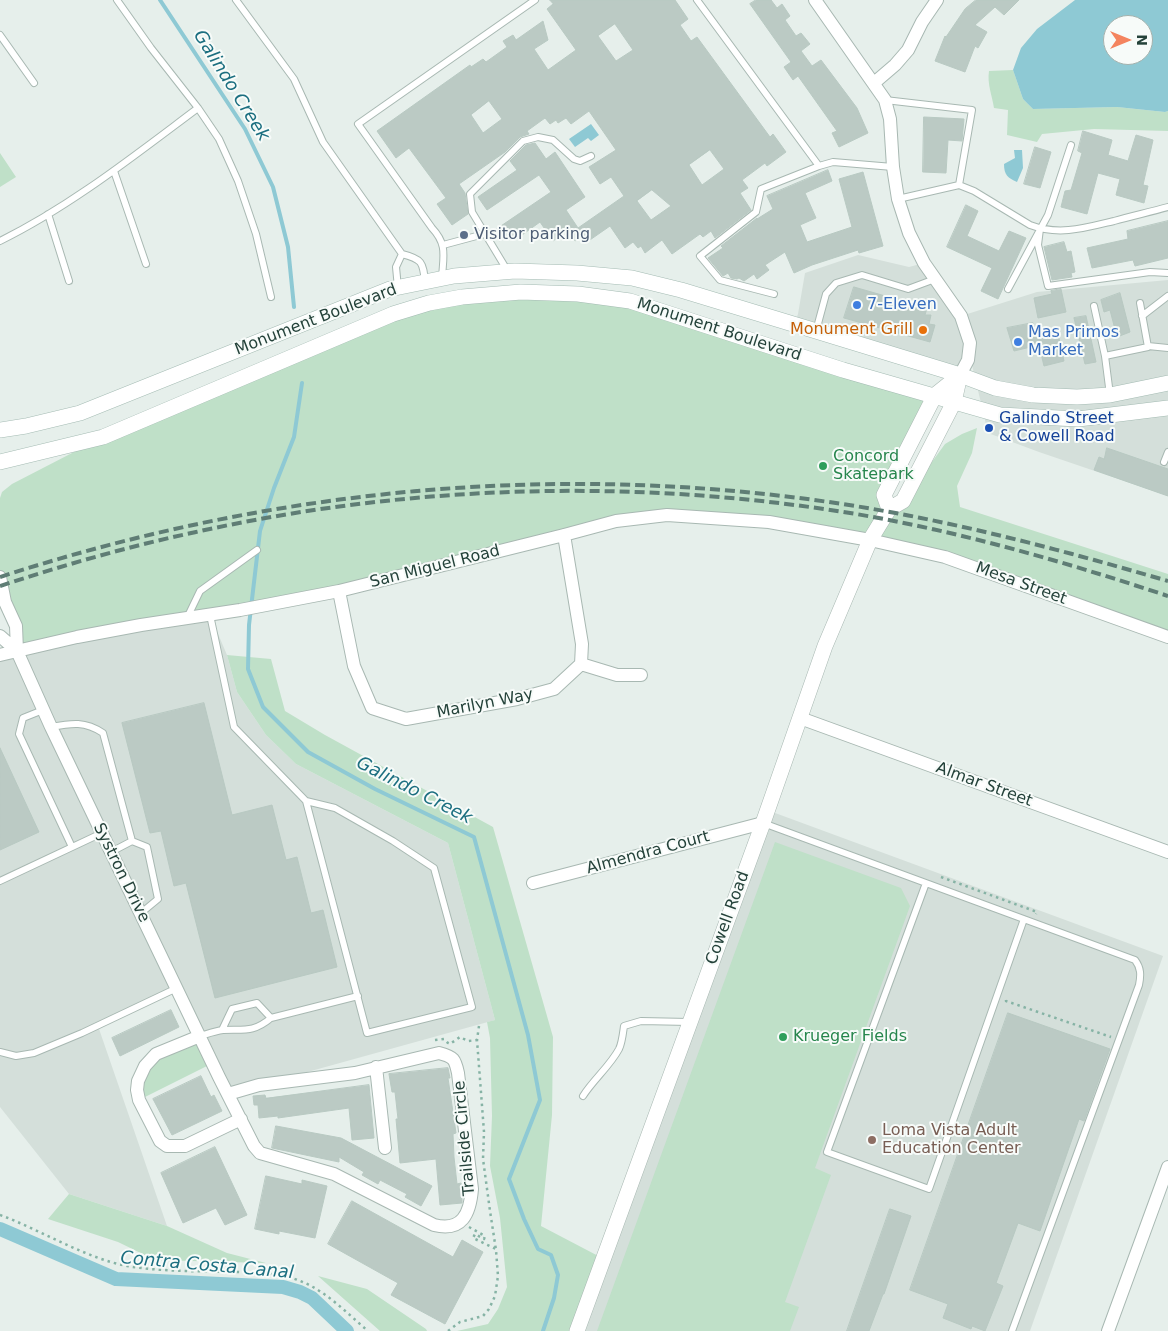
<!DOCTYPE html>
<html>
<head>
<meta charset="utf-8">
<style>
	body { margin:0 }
	#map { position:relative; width:1168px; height:1331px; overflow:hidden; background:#e6efeb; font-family:"DejaVu Sans",sans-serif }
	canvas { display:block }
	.north { position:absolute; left:1103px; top:15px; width:50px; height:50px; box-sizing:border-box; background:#f7fbf9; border:1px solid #a3b1ad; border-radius:50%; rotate:90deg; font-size:14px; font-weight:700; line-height:20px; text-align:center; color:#24423a }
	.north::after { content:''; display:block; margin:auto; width:18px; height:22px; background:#f4845f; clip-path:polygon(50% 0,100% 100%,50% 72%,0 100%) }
</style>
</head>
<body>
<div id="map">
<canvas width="1168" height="1331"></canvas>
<div class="north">N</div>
</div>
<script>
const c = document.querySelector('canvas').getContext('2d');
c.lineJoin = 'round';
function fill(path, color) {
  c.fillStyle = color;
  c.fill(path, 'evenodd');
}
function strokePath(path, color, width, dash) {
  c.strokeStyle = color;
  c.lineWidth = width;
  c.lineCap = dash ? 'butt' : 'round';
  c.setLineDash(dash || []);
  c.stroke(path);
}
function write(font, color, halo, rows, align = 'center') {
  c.font = font + ' "DejaVu Sans",sans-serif';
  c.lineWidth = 4;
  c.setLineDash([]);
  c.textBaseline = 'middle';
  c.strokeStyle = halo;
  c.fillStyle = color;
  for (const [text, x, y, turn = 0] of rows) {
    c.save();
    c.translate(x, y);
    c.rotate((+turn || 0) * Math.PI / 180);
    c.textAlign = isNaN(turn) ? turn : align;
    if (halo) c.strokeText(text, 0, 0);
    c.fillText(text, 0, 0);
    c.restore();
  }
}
fill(new Path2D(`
	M858,255L909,267L924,263L961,316L1037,292L1168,280V496L1039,452L988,433L969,352L960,375L794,324L798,314L805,273Z
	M210,615L227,655L237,692L266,735L296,764L448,843L495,1020L228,1094L177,988L98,1026L167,1226L69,1194L0,1107V655Z
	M767,810L1163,956L1030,1331H577Z`), '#d4dfda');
fill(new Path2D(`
	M1013,70L1023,99L1033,109L1117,107L1165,112L1168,111V131L1094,129L1042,134L1037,142L1007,135L1008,110L994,108C992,95 987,84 989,71Z
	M0,153L16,177L0,187Z
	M578,294L935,395L884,495L889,508L929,466L945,444L962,434L977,428L972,453L957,486L960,507L1168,574V637L944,557L870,540L667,515L339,591L17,651L0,577V498L2,492L12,484L103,437L429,303Z
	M227,655L271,659L285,711L325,735L493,827L553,1037L552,1115L541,1226L604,1259L577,1331H457L488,1324L498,1309L507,1287L500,1218L490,1166L492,1116L490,1038L487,1022L495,1020L448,843L296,764L266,735L237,692Z
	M775,842L901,888L910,906L815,1168L831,1175L785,1302L799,1307L790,1331H597Z
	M200,1036L213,1063L139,1100L145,1066Z
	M69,1194L167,1226L227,1253L266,1263L155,1260L118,1242L48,1219Z
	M318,1276L367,1289L426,1329L427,1331H380Z`), '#bfe0c8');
fill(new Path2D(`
	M1075,0H1168V111L1165,112L1117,107L1033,109L1023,99L1013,70L1021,48L1037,29ZM1113,25H1143V55H1113Z
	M591,124L599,135L591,141L588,138L575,147L569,139Z
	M1014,150H1022L1023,168L1017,182C1008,178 1004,175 1004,164L1015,158Z`), '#8ec9d4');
strokePath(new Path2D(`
	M160,0L245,129L273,187L288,247L294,307
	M302,383L294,437L274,488L260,531L249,625L248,669L263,707L308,752L375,789L474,837L528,1035L540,1100L509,1179L524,1219L538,1249L551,1255L558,1275L554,1298L543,1331`), '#8ec9d4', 4);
strokePath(new Path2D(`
	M0,1229L116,1279L283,1287L300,1292L312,1298L347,1331`), '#8ec9d4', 14);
const building = new Path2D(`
	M550,0H675L688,19L680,25L691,41L697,37L770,137L773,134L786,152L767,166L765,163L742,180L748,188L740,193L751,210L715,238L711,231L703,237L700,234L672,254L662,240L645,253L641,246L638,248L633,242L625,248L610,226L587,242L582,236L575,241L568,230L553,241L540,222L515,240L510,233L499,241L492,232L551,192L539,175L487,210L478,197L517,170L510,161L526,145L535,143L546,159L555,152L585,197L566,210L578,228L624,196L611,177L600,184L589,167L616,150L589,111L571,124L566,118L558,123L556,120L550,124L545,118L527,131L529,134L520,137L505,152L459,184L465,193L468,214L452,225L437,204L446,198L409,148L396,158L377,131L470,65L471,67L483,59L486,62L507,47L503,41L513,35L516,40L543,21L548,40L534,49L548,70L576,50L547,9L553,4ZM615,24L633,50L616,61L598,36ZM489,101L502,119L483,133L471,115ZM710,150L724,169L702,185L689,165ZM652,190L671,206L651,220L637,201Z
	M756,0H771L777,8L782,4L790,16L785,20L796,36L801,33L810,44L801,51L812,66L821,60L857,108L868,133L839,147L832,133L837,131L798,76L793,80L784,67L791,62L750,4Z
	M976,0H1019L1004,15L995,7L975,25L987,32L978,48L975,46L965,72L935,61L945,36L946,37L965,9Z
	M924,117L964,119L962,141L948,140L946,173L923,172Z
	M1083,131L1112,140L1108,155L1128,161L1136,135L1153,140L1143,185L1148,186L1144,203L1116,195L1120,179L1098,173L1087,214L1061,207L1065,191L1071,190L1082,153L1078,151Z
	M1035,147L1051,152L1040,188L1024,184Z
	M828,170L832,181L805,193L816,218L800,225L807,242L852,227L839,179L863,172L883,246L859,253L858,250L812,265L794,273L785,252L765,265L769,270L757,279L754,274L744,281L739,278L737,279L731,278L728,273L723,276L708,258L723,248L721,246L757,218V219L773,209L767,196Z
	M966,205L978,211L967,236L999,251L1009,231L1026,238L998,299L981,291L992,268L947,247Z
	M1168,221V258L1135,266L1133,260L1092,268L1087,248L1128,239L1127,231Z
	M1064,242L1067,252L1071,251L1075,272L1071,273L1072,277L1052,280L1044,247Z
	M854,287L927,308L925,315H931L929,324L935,325L930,342L844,318Z
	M1061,289L1066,312L1038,318L1034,298L1052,294L1051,291Z
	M1120,293L1130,332L1117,337L1110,310L1104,312L1101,300Z
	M1086,316L1096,362L1085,364L1074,318Z
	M1033,323L1038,338L1058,334L1064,361L1044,366L1039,345L1014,351L1007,328Z
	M1107,448L1168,469V496L1094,470L1099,457L1104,459Z
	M204,703L232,815L272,805L286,860L297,857L311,913L323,910L337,967L215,998L186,883L174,886L161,831L150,833L122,723Z
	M0,748L39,832L0,850Z
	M171,1010L179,1027L120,1056L112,1038Z
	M1008,1013L1110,1049L1084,1121L1079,1119L1040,1231L1018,1223L996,1283L1003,1286L985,1331L972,1326L971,1329L943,1318L948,1304L910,1290Z
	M448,1068L450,1078H448L456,1133L453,1134L454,1157L457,1184L461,1183L462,1199V1203L440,1205L436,1159L400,1163L396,1119H398L395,1092H392L389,1074Z
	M201,1076L211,1097L214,1095L222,1111L172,1135L153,1099Z
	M369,1085L374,1138L352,1140L349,1108L278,1118V1116L259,1118L258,1105H254L253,1096L265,1095L266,1098Z
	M276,1126L341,1138L432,1186L421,1206L405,1197L407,1194L380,1180L378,1184L362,1175L364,1172L339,1157V1162L272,1148Z
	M215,1147L247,1215L225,1225L216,1208L183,1223L161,1173Z
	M266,1176L302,1184V1180L327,1186L315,1238L279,1231V1234L255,1229Z
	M352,1201L453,1257L462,1240L483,1252L445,1324L391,1295L398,1283L328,1244Z
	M890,1209L911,1216L884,1294H883L869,1331H847Z`);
fill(building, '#bbcac4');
strokePath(building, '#b8c9c2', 1);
const service = new Path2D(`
	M117,0L151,48L198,108L219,139L238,181L256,234L271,297
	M236,0L294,79L323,142L402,254
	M697,0L819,166
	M0,35L34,83
	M885,100L972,110L959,185
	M114,171L146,264
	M898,199L959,185L974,191L1030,225C1059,236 1085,228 1114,221C1132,216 1150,212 1168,207
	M48,214L69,281
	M1040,229L1038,245L1048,286L1150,272L1168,273
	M0,241C71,206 135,155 198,108
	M443,245L484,234
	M507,270L472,212L470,194L523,141L538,137L553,140L574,159L580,161L591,156
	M442,278C443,257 448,245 432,228L358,124L535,0
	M398,288L396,267L402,254C422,259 423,262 425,282
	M1008,289L1048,215L1071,145
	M774,294L720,280L700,256L756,212L761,189L819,166L833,162L893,167
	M1094,306L1105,356L1110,395
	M1142,316L1168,296
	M816,331L826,294L836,283L862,275L908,289L935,279
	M1148,346L1168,348
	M1105,356L1148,347L1140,303
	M1164,462L1168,452
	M210,615L234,727L306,801L335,808L393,841L434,868L472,1007L367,1033L306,801
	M187,618L200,591L257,550
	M43,710L23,718L19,734L72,847
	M51,727C72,723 85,721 103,733L132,841
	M763,823L1135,960C1141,968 1141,975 1139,985L1012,1331
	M111,852L132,841L147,847L158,899L141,913
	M0,881L102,833
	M926,883L827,1152L929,1189L1024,919
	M222,1030L232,1009L257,1003L271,1018
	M200,1036C207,1034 215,1031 223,1030C244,1029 253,1033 271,1018L358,996
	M0,1052L16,1056L34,1053L82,1033L177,988
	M583,1096C593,1080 610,1066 619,1049C622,1043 623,1033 624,1026L641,1021L689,1022`);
const minor = new Path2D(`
	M815,0L885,100L890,119L893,167L898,199L909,233L924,263L961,316L970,343L968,360L960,375
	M874,83L895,65L908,50L922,22L937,0
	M0,577L5,602L16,626L17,651L51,727L219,1077L254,1146L260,1153L334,1174L434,1225C462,1232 470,1214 472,1189L458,1073C455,1059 454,1057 439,1053L355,1073L259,1085L228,1094
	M339,591L354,666L372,708L406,719L517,699L554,689L581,664L582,644L564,535
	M0,636L17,651
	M0,655L77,637L141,625L240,610L339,591L564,535L616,521L667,515L769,522L870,540L945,557L1168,637
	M581,664L617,675H641
	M800,718L1168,852
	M533,883L763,823
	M200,1036L156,1054L145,1066L138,1081L137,1090L139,1100L160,1141L167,1146H185L241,1119
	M376,1067L385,1148
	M1108,1331L1168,1167`);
const tertiary = new Path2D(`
	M889,509L884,495L935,395L960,375
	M577,1331L763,823L825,646L870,540L889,509L903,501L954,402L960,375`);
const secondary = new Path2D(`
	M0,430L26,426L80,413L390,289L454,276L515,271L577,273L632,278L681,290L816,331L960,375L995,388L1033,395L1077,397L1110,395L1168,383
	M0,462L103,437L393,314L429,303L462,297L521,292L578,294L630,301L843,370L1000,415L1078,419L1168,408`);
strokePath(service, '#a8b8b2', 8);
strokePath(minor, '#a8b8b2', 14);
strokePath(tertiary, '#a8b8b2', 16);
strokePath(secondary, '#a4bbb3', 16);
strokePath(new Path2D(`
	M866,458H875L885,455L888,456
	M941,877L1037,912L1036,914
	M1006,1000V1001L1111,1037
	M435,1040L444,1039L448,1043L450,1044L460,1037L468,1041L477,1040
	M0,1215C41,1230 85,1258 127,1266C163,1272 201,1271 238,1272C261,1273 284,1273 305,1283C329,1294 348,1314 368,1331
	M469,1227L485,1236L484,1239L475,1234L473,1238L496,1249
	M448,1331L460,1322L483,1316L489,1309L495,1296L498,1276L496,1250L490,1211L483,1159L484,1132L477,1040L479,1026`), '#86b3a5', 2.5, [2.5, 4]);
strokePath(service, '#fff', 6);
strokePath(minor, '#fff', 12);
strokePath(tertiary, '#fff', 15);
strokePath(secondary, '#fff', 15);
strokePath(new Path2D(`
	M0,577C277,487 566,460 855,506C961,523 1065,551 1168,581
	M0,586C64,565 130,546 196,532C411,484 639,478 856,514C962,532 1065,562 1168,596`), '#5f7d75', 4, [10, 5]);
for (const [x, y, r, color] of [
	[464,235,5,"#5c6f8a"],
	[857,305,5,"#3f7fe0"],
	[923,330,5,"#e8710a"],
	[1018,342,5,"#3f7fe0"],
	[989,428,5,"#1a4fb4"],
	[823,466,5,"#2e9e5b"],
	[783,1037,5,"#2e9e5b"],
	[872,1140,5,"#8d6e63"]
]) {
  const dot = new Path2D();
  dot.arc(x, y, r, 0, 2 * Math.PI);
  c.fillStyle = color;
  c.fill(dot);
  strokePath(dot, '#f7fbf9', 2);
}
write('16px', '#4e5e75', '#f7fbf9', [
	["Visitor parking",474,235]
], 'left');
write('16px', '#366cbe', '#f7fbf9', [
	["7-Eleven",867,305],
	["Mas Primos",1028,333],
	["Market",1028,351]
], 'left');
write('16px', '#24423a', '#f7fbf9', [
	["Monument Boulevard",316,320,-21],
	["Monument Boulevard",719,330,18],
	["San Miguel Road",435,567,-14],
	["Mesa Street",1021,584,20],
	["Marilyn Way",485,704,-11],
	["Almar Street",984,785,20],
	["Almendra Court",648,853,-15],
	["Systron Drive",121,873,64],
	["Cowell Road",728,918,-70],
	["Trailside Circle",465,1138,-95]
]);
write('16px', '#c56008', '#f7fbf9', [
	["Monument Grill",913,330]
], 'right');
write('16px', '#164399', '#f7fbf9', [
	["Galindo Street",999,419],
	["& Cowell Road",999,437]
], 'left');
write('16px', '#27864d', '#f7fbf9', [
	["Concord",833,457],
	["Skatepark",833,475],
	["Krueger Fields",793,1037]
], 'left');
write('16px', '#785e54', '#f7fbf9', [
	["Loma Vista Adult",882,1131],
	["Education Center",882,1149]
], 'left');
write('italic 18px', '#1c6f80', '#f7fbf9', [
	["Galindo Creek",231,86,58],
	["Galindo Creek",414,791,27],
	["Contra Costa Canal",207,1266,5]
]);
</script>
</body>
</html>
